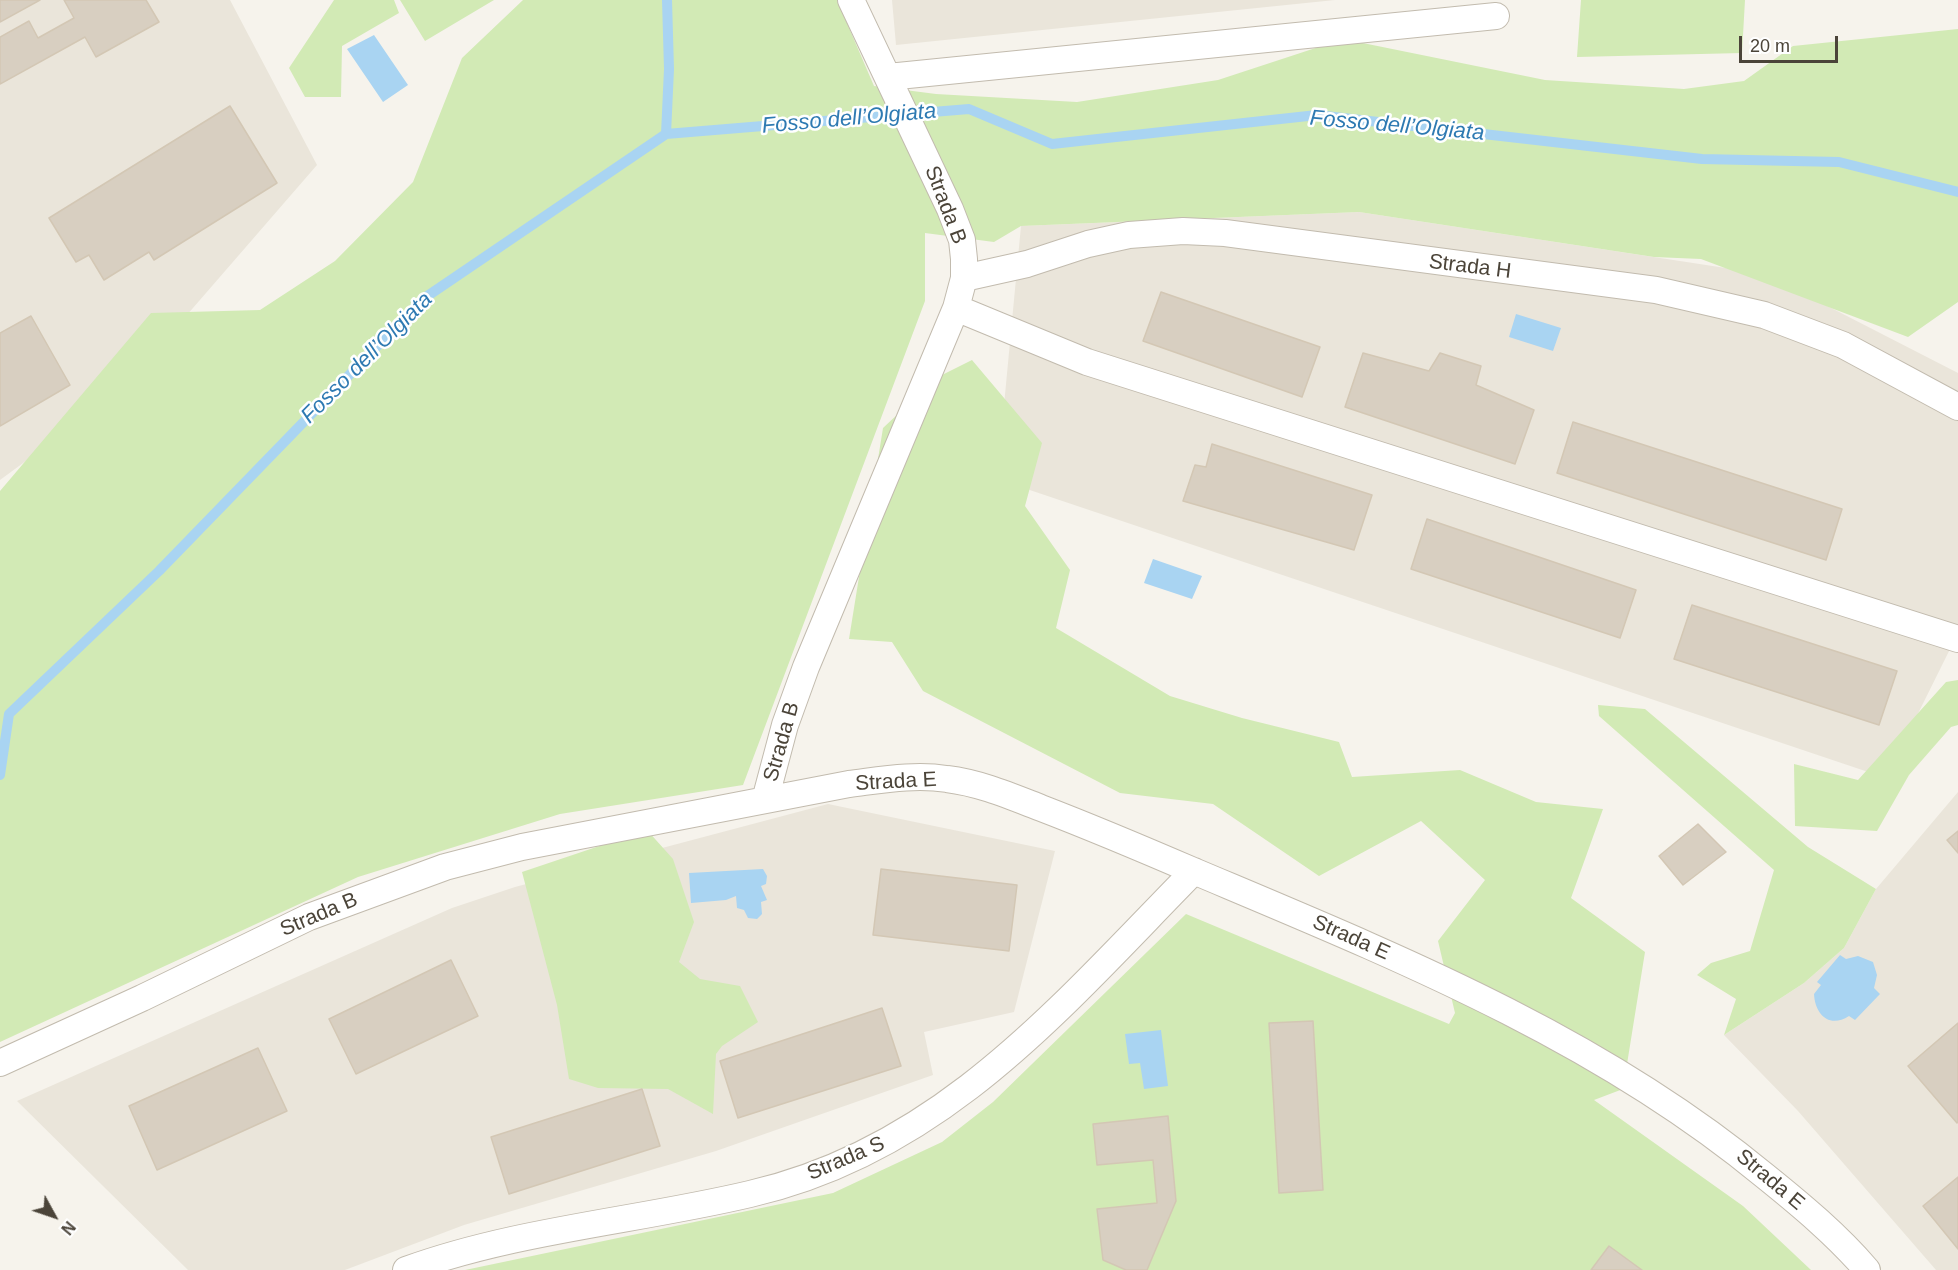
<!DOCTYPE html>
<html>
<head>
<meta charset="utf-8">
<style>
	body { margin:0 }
	#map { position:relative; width:1958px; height:1270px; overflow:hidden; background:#f6f3ec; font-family:Arial,sans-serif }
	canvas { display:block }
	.north { position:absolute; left:24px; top:1186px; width:60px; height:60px; -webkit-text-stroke:4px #fff; paint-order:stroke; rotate:130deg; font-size:16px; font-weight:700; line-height:24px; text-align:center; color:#4b4439 }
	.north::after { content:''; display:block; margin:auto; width:21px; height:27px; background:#4b4439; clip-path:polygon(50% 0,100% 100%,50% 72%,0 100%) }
	.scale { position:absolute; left:1739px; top:36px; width:99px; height:27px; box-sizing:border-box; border:3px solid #4b4439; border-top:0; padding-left:8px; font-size:18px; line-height:21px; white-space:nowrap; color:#4b4439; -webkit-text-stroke:4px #fff; paint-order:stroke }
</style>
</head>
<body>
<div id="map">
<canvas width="1958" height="1270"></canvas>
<div class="north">N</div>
<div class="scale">20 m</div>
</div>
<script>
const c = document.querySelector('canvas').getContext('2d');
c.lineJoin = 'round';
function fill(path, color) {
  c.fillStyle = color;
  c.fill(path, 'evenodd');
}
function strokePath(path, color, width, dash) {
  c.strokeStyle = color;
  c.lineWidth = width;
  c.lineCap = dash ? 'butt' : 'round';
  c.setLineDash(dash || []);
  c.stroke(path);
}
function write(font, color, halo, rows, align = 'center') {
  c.font = font + ' Arial,sans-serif';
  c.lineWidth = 5;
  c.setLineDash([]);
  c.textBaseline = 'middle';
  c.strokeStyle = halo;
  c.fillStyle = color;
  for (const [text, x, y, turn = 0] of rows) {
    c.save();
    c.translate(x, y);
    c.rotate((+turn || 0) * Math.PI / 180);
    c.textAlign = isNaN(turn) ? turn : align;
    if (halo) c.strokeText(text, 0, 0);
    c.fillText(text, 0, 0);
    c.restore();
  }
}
fill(new Path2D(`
	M0,0H230L317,165L121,391L0,480Z
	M892,0H1335L896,45Z
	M1359,212L1765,274L1958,373V633L1886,778L997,479L1021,226Z
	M1958,792V1270H1936L1798,1111L1724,1035L1804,983L1844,948L1876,889Z
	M828,804L1055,851L1014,1012L924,1032L933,1075L716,1151L464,1225L345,1270H188L17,1101L452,908L515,887Z`), '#eae5da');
fill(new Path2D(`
	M334,0H394L399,13L342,46L341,97H305L289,68Z
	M400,0H494L425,41Z
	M523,0H837L874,86L936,94L1077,102L1218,80L1343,39L1545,80L1684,89L1744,81L1793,46L1958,29V302L1908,337L1701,259L1654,257L1359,212L1021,226L994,242L925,233V301L743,785L560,814L358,877L0,1042V491L151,313L260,310L335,261L413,182L462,58Z
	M1581,0H1745L1742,53L1577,57Z
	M972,360L1042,443L1025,506L1070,570L1056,628L1170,696L1242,718L1339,742L1352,777L1460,770L1536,802L1603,809L1571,898L1645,952L1623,1089L1594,1100L1743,1206L1811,1270H465L833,1193L942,1142L993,1102L1186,914L1449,1024L1455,1013L1438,941L1485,880L1421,821L1319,876L1213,804L1120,793L923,691L892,642L849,639L883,428L936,378Z
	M1958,680V725L1951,727L1909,775L1877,831L1795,826L1794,764L1858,780L1946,682Z
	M1598,705L1645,709L1808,847L1876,889L1844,948L1804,983L1724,1035L1736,999L1697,975L1711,963L1750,951L1774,870L1599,716Z
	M647,830L673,859L694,922L679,962L700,979L740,986L758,1022L722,1046L716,1054L713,1114L668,1089L598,1088L569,1079L557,1005L522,872Z`), '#d2eab5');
fill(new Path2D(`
	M374,35L408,85L383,102L347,49Z
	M1516,314L1561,328L1553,351L1509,337Z
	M1153,559L1202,576L1192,599L1144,583Z
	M763,869L767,876L766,884L761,886L767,900L761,902L762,914L757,919L748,918L744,910L737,908L736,896L726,900L691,903L689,873Z
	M1840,955L1846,959L1858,956L1873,962L1877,975L1874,988L1880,994L1855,1020L1849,1016C1829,1029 1815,1014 1814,994L1821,985L1817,982Z
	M1161,1030L1168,1086L1144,1089L1140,1063L1129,1064L1125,1034Z`), '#a9d4f2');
strokePath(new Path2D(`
	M666,134L669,69L667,0
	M0,775L9,714L159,571L423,299L666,134L969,109L1052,144L1317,115L1702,159L1839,162L1958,192`), '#a9d4f2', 10);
const building = new Path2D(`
	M0,0H40L0,22Z
	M64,0H146L159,22L96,57L85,37L0,84V37L29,21L38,38L74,18Z
	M230,106L277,183L154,260L149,252L104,280L89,255L76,262L49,218Z
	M1161,292L1320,347L1302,397L1143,341Z
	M31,316L70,385L0,426V333Z
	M1363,353L1429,371L1440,353L1481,366L1476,385L1534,410L1515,464L1345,407Z
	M1573,422L1842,509L1826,560L1557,473Z
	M1212,444L1372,495L1354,550L1183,501L1195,465L1206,467Z
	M1427,519L1636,590L1620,638L1411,569Z
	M1692,605L1897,671L1879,725L1674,659Z
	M1698,824L1726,852L1683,885L1659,856Z
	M1958,831V853L1947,840Z
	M881,869L1017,885L1009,951L873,935Z
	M451,960L478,1016L356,1074L329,1019Z
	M882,1008L901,1066L738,1118L720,1061Z
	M1313,1021L1323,1190L1279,1193L1269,1023Z
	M1958,1023V1122L1957,1123L1908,1066Z
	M258,1048L287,1111L157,1170L129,1106Z
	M642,1089L660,1146L509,1194L491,1137Z
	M1168,1116L1176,1201L1147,1270H1126L1103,1260L1097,1209L1157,1203L1153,1160L1097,1165L1093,1124Z
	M1958,1177V1249L1923,1206Z
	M1609,1246L1642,1270H1591Z`);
fill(building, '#d8cfc1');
strokePath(building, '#d3c7b4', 1.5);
const street = new Path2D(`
	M888,77L1496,16
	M964,278L1027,264L1088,244L1129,235L1183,231L1225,233L1656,290L1764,315L1843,345L1958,407
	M956,308L1087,362L1958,639
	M765,800L785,725L806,667L956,308L964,278V259L962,240L950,209L851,0
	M0,1063L142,998L309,917L445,867L522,847L849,784C882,780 914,774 947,779C980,783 1010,796 1041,808C1093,828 1145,850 1196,872C1395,956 1597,1037 1765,1176C1801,1205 1837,1235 1867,1270
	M406,1270C516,1230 636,1221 750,1194C943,1150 1062,1005 1194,871`);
strokePath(street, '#c2bbae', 28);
strokePath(street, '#fff', 26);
write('21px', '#4b4439', '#fff', [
	["Strada B",945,205,69],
	["Strada H",1470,267,7],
	["Strada B",782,742,-74],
	["Strada E",896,782,-3],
	["Strada B",319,915,-23],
	["Strada E",1351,938,24],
	["Strada S",846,1159,-23],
	["Strada E",1770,1180,40]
]);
write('italic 22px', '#2e7ab2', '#fff', [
	["Fosso dell’Olgiata",849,119,-5],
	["Fosso dell’Olgiata",1397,126,5],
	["Fosso dell’Olgiata",367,358,-45]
]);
</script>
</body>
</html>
